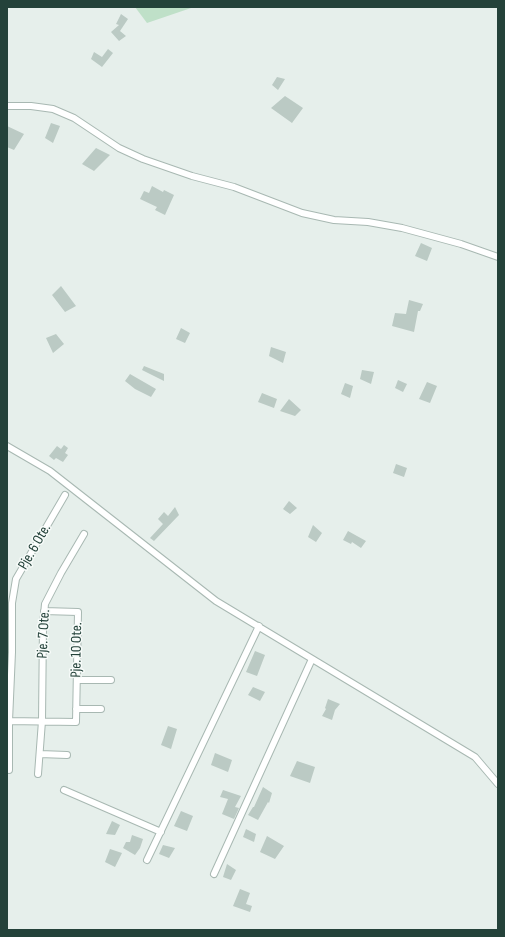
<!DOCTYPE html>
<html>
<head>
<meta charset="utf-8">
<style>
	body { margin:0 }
	#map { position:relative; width:505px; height:937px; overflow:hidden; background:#e6efeb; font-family:"Sofia Sans Condensed",sans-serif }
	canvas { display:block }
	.frame { position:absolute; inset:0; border:8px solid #24423a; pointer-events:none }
</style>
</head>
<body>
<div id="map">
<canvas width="505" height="937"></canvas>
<div class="frame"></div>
</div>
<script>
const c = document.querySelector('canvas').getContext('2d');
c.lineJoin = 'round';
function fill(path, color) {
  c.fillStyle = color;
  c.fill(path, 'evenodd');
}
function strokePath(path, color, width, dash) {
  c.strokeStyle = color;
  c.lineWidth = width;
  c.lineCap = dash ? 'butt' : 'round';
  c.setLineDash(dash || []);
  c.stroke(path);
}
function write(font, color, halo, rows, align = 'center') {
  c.font = font + ' "Sofia Sans Condensed",sans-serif';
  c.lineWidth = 3;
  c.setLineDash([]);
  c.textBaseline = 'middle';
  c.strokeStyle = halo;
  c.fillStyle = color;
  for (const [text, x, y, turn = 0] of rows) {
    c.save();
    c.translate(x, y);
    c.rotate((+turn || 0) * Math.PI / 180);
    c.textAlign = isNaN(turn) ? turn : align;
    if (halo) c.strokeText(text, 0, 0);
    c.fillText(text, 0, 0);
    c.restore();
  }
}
fill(new Path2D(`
	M135,7H194L147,23Z`), '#bfe0c8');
fill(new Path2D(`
	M121,14L128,19L120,31L126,36L119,41L111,32L119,25L116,24Z
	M108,49L113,53L102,67L91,59L94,52L102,57Z
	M277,77L285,79L278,90L272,85Z
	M285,96L303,108L292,123L271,108Z
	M51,123L60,126L53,143L45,138Z
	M7,126L24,134L14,150L7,147Z
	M96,148L110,155L94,171L82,164Z
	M152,186L163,192L164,190L174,195L165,215L155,210L157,207L140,199L144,191L149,193Z
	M421,243L432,248L427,261L415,256Z
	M61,286L76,306L65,312L52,295Z
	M409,300L423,304L420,311H418L414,332L392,326L395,313L406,314Z
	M181,328L190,333L185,343L176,339Z
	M56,334L64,344L53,353L46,338Z
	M271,347L286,352L283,363L269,356Z
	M144,366L164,374V381L142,370Z
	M362,370L374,372L371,384L360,379Z
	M130,374L156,389L151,397L135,389L125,381Z
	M398,380L407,384L403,392L395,388Z
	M427,382L437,386L430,403L419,399Z
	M345,383L353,386L350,398L341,394Z
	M262,393L277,399L274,408L258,402Z
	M289,399L301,410L295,416L280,411Z
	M64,445L68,448L65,453L68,455L63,462L56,458L54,460L49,456L57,446L61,449Z
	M396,464L407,468L404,477L393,473Z
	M289,501L297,508L290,514L283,509Z
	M175,507L179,515L154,541L150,538L163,524L158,519L164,512L168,516Z
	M313,525L322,533L316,542L308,537Z
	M348,531L366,541L361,548L352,542L351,544L343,540Z
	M255,651L265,655L257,676L246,672Z
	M253,687L265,692L260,701L248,695Z
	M328,699L340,704L335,710L332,720L322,716L326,709L325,708Z
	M168,726L177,729L171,749L161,745Z
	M215,753L232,760L228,772L211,765Z
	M297,761L315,767L310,783L290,776Z
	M263,787L272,793L269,803L268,802L258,820L248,815L253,807H254Z
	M223,790L241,796L235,807L239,808L234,819L222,814L228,799L220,797Z
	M181,811L193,816L187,831L174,826Z
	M112,821L120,825L115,835L106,834Z
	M246,829L256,834L254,842L243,837Z
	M132,835L143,839L140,848L135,855L123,848L126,842H130Z
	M267,836L284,846L275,859L260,852Z
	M163,845L175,848L169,858L159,854Z
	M110,849L122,853L115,867L105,862Z
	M227,864L236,870L231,880L223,877Z
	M240,889L250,893L246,904L252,906L250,912L233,906Z`), '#bbcac4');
const street = new Path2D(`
	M7,106H31L53,109L74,118L119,148L143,159L192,176L234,187L302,213L334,220L368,222L402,228L461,244L498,257
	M7,446L50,471L216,601L475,757L498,784
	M77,680H111
	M76,709H101
	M7,721L76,722L78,612L44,611
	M40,754L67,755
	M9,770V721L12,652V603L16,579L65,495
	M38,774L42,721L43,625L45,604L61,573L84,534
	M64,790L161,832
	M147,860L259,626
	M214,874L312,659`);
strokePath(street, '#a8b8b2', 8);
strokePath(street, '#fff', 6);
write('15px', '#24423a', '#f7fbf9', [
	["Pje. 6 Ote.",35,547,-60],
	["Pje. 7 Ote.",44,634,-87],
	["Pje. 10 Ote.",77,650,-89]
]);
</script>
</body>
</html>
